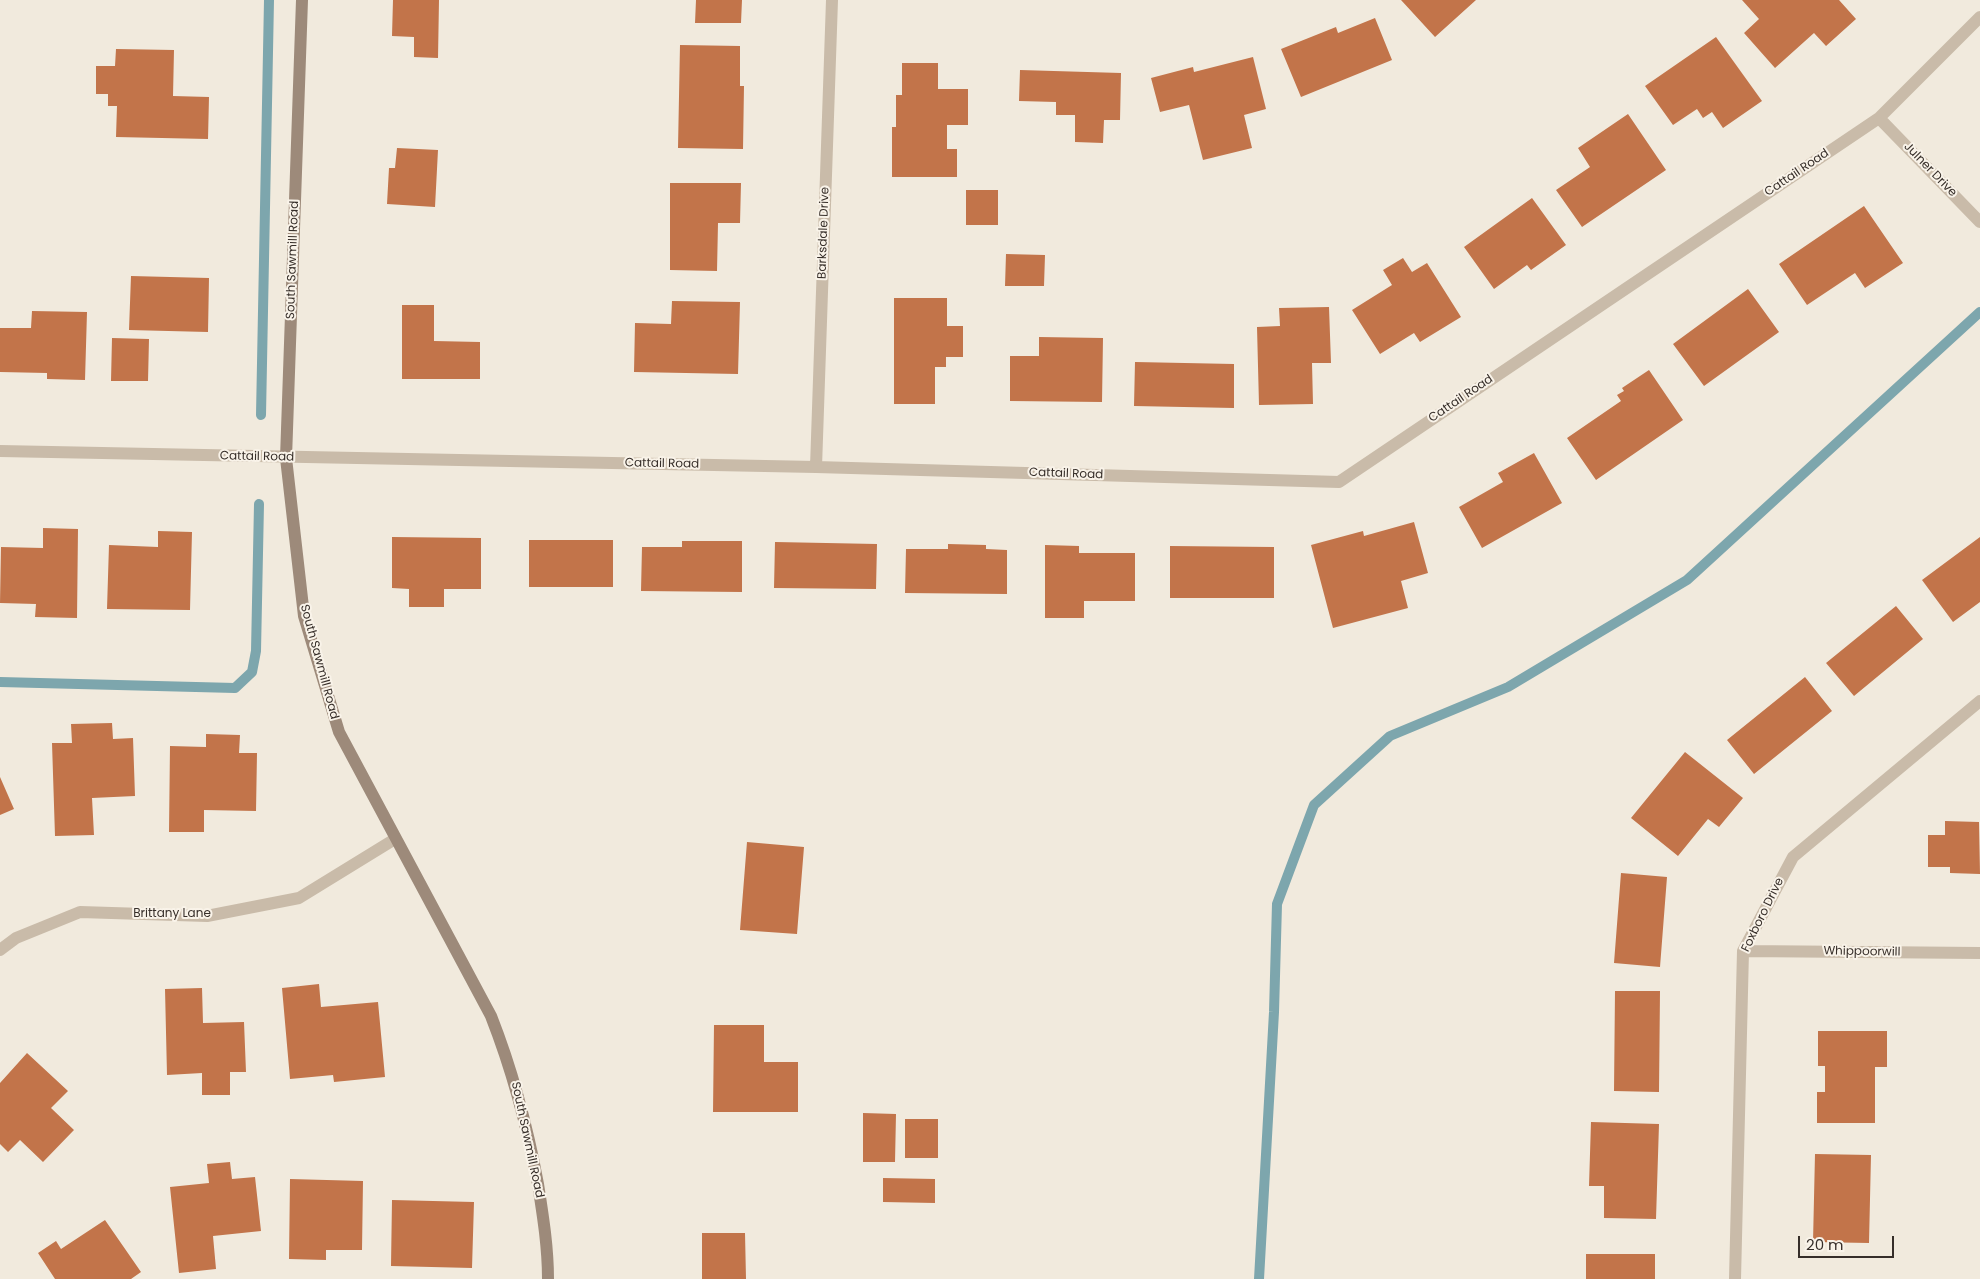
<!DOCTYPE html>
<html>
<head>
<meta charset="utf-8">
<style>
	body { margin:0 }
	#map { position:relative; width:1980px; height:1279px; overflow:hidden; background:#f1eadd; font-family:Poppins,sans-serif }
	canvas { display:block }
	.scale { position:absolute; left:1798px; top:1236px; width:96px; height:22px; box-sizing:border-box; border:2px solid #362e29; border-top:0; padding-left:6px; font-size:15px; line-height:18px; white-space:nowrap; color:#362e29; -webkit-text-stroke:4px #f9f3e9; paint-order:stroke }
</style>
</head>
<body>
<div id="map">
<canvas width="1980" height="1279"></canvas>
<div class="scale">20 m</div>
</div>
<script>
const c = document.querySelector('canvas').getContext('2d');
c.lineJoin = 'round';
function strokePath(path, color, width, dash) {
  c.strokeStyle = color;
  c.lineWidth = width;
  c.lineCap = dash ? 'butt' : 'round';
  c.setLineDash(dash || []);
  c.stroke(path);
}
function fill(path, color) {
  c.fillStyle = color;
  c.fill(path, 'evenodd');
}
function write(font, color, halo, rows, align = 'center') {
  c.font = font + ' Poppins,sans-serif';
  c.lineWidth = 4;
  c.setLineDash([]);
  c.textBaseline = 'middle';
  c.strokeStyle = halo;
  c.fillStyle = color;
  for (const [text, x, y, turn = 0] of rows) {
    c.save();
    c.translate(x, y);
    c.rotate((+turn || 0) * Math.PI / 180);
    c.textAlign = isNaN(turn) ? turn : align;
    if (halo) c.strokeText(text, 0, 0);
    c.fillText(text, 0, 0);
    c.restore();
  }
}
strokePath(new Path2D(`
	M261,415L269,0
	M0,682L235,688L252,672L256,651L259,504
	M1259,1279L1274,1012L1277,904L1314,805L1390,736L1508,687L1687,580L1980,312`), '#7da6ad', 10);
fill(new Path2D(`
	M393,0H439L438,58L414,57V37L392,36Z
	M696,0H742L741,23H695Z
	M1401,0H1476L1435,37Z
	M1742,0H1839L1856,19L1826,46L1814,33L1775,68L1744,33L1759,19Z
	M1375,18L1392,60L1301,97L1281,49L1336,27L1338,33Z
	M1716,37L1762,101L1723,128L1712,112L1703,118L1697,109L1673,125L1645,86Z
	M680,45L740,46V86H744L743,149L678,148Z
	M116,49L174,50L173,96L209,97L208,139L116,137L117,106H108V94H96V66H115Z
	M1253,57L1266,109L1244,115L1252,148L1203,160L1189,105L1160,112L1151,78L1193,67L1194,72Z
	M902,63H938V89H968V125H947V149H957V177H892V127H896V95H902Z
	M1020,70L1121,73L1120,120H1104L1103,143L1075,142V115H1056V102L1019,101Z
	M1628,114L1666,170L1582,227L1556,190L1590,167L1578,148Z
	M397,148L438,150L435,207L387,204L389,168H395Z
	M670,183H741L740,223H718L717,271L670,270Z
	M966,190H998V225H966Z
	M1532,198L1566,245L1531,270L1527,265L1494,289L1464,247Z
	M1864,206L1903,263L1865,288L1855,273L1807,305L1779,264Z
	M1006,254L1045,255L1044,286H1005Z
	M1403,258L1412,272L1427,263L1461,317L1420,342L1414,333L1380,354L1352,310L1392,285L1383,270Z
	M131,276L209,278L208,332L129,330Z
	M1748,289L1779,332L1704,386L1673,344Z
	M894,298H947V326H963V357H946V367H935V404H894Z
	M672,301L740,302L738,374L634,372L635,323L671,324Z
	M402,305H434V341L480,342V379H402Z
	M1329,307L1331,363H1312L1313,404L1259,405L1257,327L1280,326L1279,308Z
	M32,311L87,312L85,380L47,379V373L0,372V328H31Z
	M1039,337L1103,338L1102,402L1010,401V356H1039Z
	M112,338L149,339L148,381H111Z
	M1135,362L1234,364V408L1134,406Z
	M1649,370L1683,420L1596,480L1567,438L1621,401L1617,395L1624,391L1622,388Z
	M1534,453L1562,503L1482,548L1459,507L1503,482L1498,473Z
	M1414,522L1428,573L1401,581L1408,608L1333,628L1311,545L1363,531L1364,536Z
	M43,528L78,529L77,618L35,617L36,604L0,603L1,547L43,548Z
	M158,531L192,532L190,610L107,609L109,545L158,547Z
	M392,537L481,538V589H444V607H409V589L392,588Z
	M1980,537V602L1953,622L1922,580Z
	M529,540H613V587H529Z
	M682,541H742V592L641,591L642,547H682Z
	M775,542L877,544L876,589L774,588Z
	M948,544L986,545V549L1007,550V594L905,593L906,549H948Z
	M1045,545L1079,546V553H1135V601H1084V618H1045Z
	M1170,546L1274,547V598H1170Z
	M1896,606L1923,639L1854,696L1826,663Z
	M1805,677L1832,711L1754,774L1727,740Z
	M112,723L113,739L133,738L135,796L92,798L94,835L55,836L52,743H72L71,724Z
	M206,734L240,735L239,753H257L256,811L204,810V832H169L170,746L206,747Z
	M1685,752L1743,798L1719,827L1708,819L1678,856L1631,818Z
	M0,777L14,809L0,815Z
	M1945,821L1979,822L1980,874L1950,873V867H1928V835H1945Z
	M747,842L804,847L797,934L740,930Z
	M1621,873L1667,877L1660,967L1614,963Z
	M319,984L321,1007L378,1002L385,1077L334,1082L333,1075L290,1079L282,988Z
	M202,988L203,1023L244,1022L246,1072H230V1095H202V1073L167,1075L165,989Z
	M1615,991H1660L1659,1092L1614,1091Z
	M714,1025H764V1062H798V1112H713Z
	M1818,1031H1887V1067H1875V1123H1817V1092H1825V1066H1818Z
	M27,1053L68,1091L51,1108L74,1130L43,1162L20,1140L8,1152L0,1144V1083Z
	M863,1113L896,1114L895,1162H863Z
	M905,1119H938V1158H905Z
	M1591,1122L1659,1124L1656,1219L1604,1218V1186H1589Z
	M1815,1154L1871,1155L1869,1243L1813,1242Z
	M230,1162L232,1179L255,1177L261,1231L213,1236L216,1269L179,1273L170,1187L209,1183L207,1164Z
	M883,1178L935,1179V1203L883,1202Z
	M290,1179L363,1181L362,1250H326V1260L289,1259Z
	M392,1200L474,1202L472,1268L391,1266Z
	M105,1220L141,1272L131,1279H55L38,1253L56,1241L61,1249Z
	M702,1233H745L746,1279H702Z
	M1586,1254H1655V1279H1586Z`), '#c2744a');
strokePath(new Path2D(`
	M1879,118L1980,222
	M0,451L816,467L1339,482L1879,118L1980,17
	M816,467L832,0
	M0,950L16,938L80,912L207,916L299,898L395,839
	M1743,951L1980,953
	M1735,1279L1743,951L1793,857L1980,701`), '#c9bba9', 12);
strokePath(new Path2D(`
	M302,0L286,458L304,616L339,732L491,1016C513,1072 527,1125 538,1184C543,1216 548,1247 548,1279`), '#9d8a7a', 12);
write('12px', '#362e29', '#f9f3e9', [
	["Julner Drive",1930,170,46],
	["Cattail Road",1797,173,-34],
	["Barksdale Drive",824,233,-88],
	["South Sawmill Road",293,260,-88],
	["Cattail Road",1461,399,-34],
	["Cattail Road",257,457,1],
	["Cattail Road",662,464,1],
	["Cattail Road",1066,474,2],
	["South Sawmill Road",319,662,75],
	["Brittany Lane",172,914],
	["Foxboro Drive",1763,915,-64],
	["Whippoorwill",1862,952,1],
	["South Sawmill Road",527,1140,78]
]);
</script>
</body>
</html>
